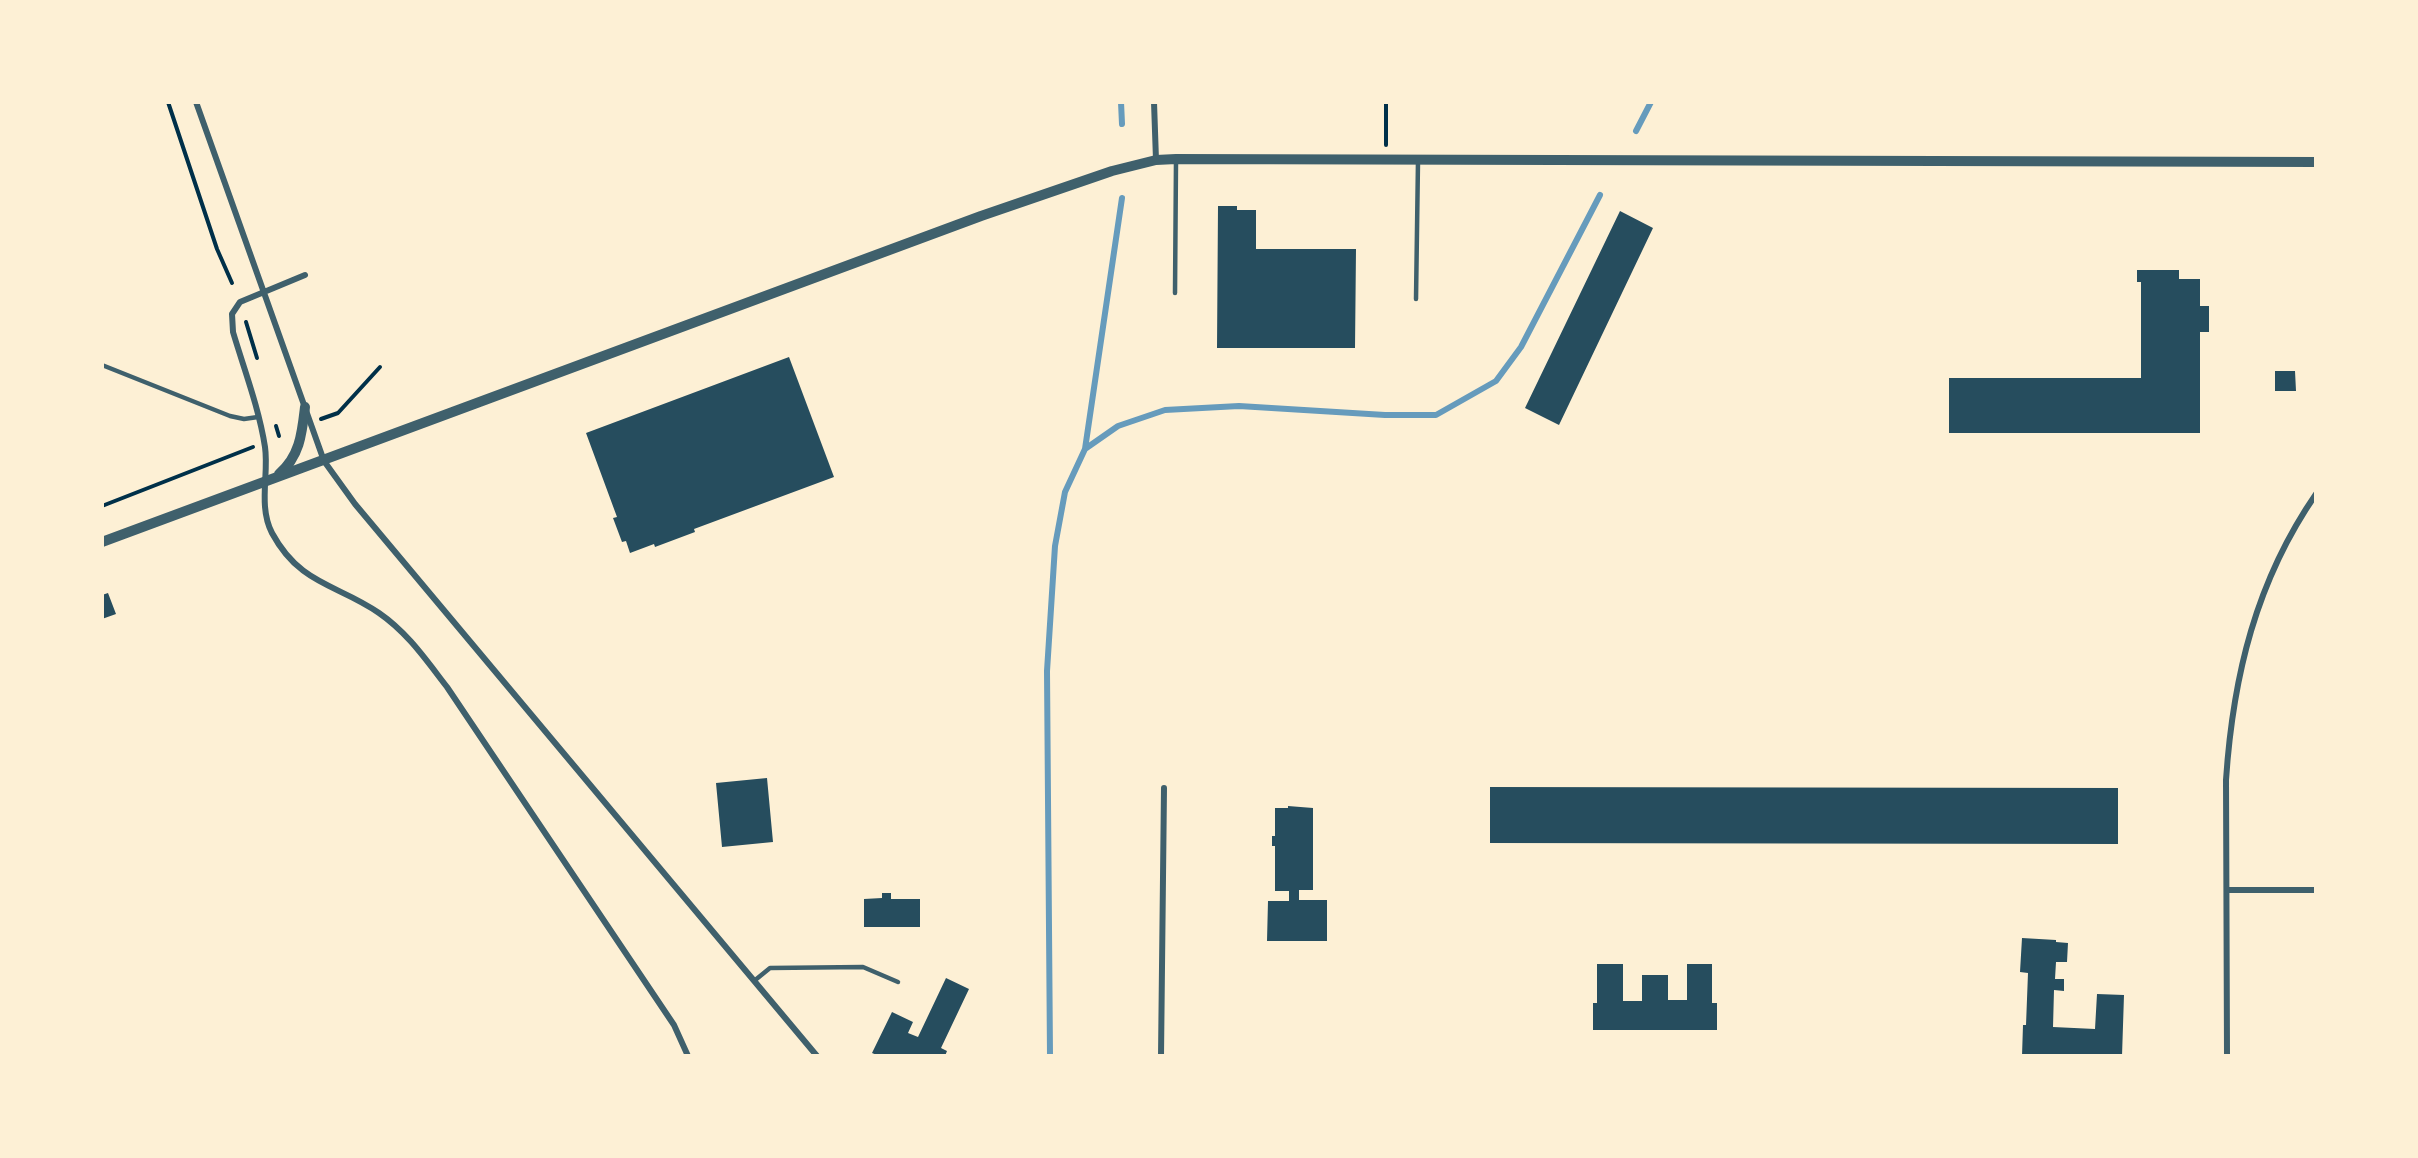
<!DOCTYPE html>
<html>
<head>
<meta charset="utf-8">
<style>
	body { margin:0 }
	#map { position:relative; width:2418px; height:1158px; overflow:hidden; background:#fdf0d5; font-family:Commissioner,sans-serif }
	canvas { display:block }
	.frame { position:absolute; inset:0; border:104px solid #fdf0d5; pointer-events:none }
</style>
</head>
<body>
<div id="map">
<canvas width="2418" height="1158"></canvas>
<div class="frame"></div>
</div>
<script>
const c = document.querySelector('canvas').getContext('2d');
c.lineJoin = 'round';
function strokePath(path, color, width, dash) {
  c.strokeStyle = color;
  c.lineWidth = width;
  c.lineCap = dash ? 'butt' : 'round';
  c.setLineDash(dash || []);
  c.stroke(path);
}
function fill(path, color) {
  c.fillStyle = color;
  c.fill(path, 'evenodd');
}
strokePath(new Path2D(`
	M1121,102L1122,124
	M1636,131L1651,102
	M1085,449L1122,198
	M1050,1056L1047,671L1055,546L1065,492L1085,449L1118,426L1165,410L1239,406L1385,415H1436L1496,381L1521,347L1600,195`), '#669bbc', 6);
fill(new Path2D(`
	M1218,206H1237V210H1256V249H1356L1355,348H1217Z
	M1620,211L1653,228L1559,425L1525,408Z
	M2137,270H2179V279H2200V306H2209V332H2200V433H1949V378H2141V282H2137Z
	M789,357L834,477L694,529L695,532L655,547L654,544L630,553L626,541L622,542L613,518L617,517L586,433Z
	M2275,371H2295L2296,391H2275Z
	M108,593L116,614L102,619V595Z
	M767,778L773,842L722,847L716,783Z
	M1490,787L2118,788V844L1490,843Z
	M1288,806L1313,808V890H1299V900H1327V941H1267L1268,901H1289V891H1275V846H1272V836H1275V808H1288Z
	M882,893H891V899H920V927H864V899L882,898Z
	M2022,938L2056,940V942L2068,943L2067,962H2056L2055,979H2064V991L2054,990L2053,1027L2095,1029L2097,994L2124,995L2122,1056H2022L2023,1025H2026L2028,973L2020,972Z
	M1597,964H1623V1001H1642V975H1668V1000H1687V964H1712V1003H1717V1030H1593V1003H1597Z
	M946,978L969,989L941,1048L947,1051L945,1056H879L872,1053L892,1012L913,1022L908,1033L918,1037Z`), '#264d5e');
strokePath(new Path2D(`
	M168,102L217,249L232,283
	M1386,145V102
	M246,322L257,358
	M321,419L338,413L380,367
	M276,426L279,436
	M102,506L253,447`), '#003049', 4);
strokePath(new Path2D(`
	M1175,293L1176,161
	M1416,299L1418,161
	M102,365L230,416L244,419L258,417
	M754,981L770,968L863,967L898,982`), '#3f606c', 4.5);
strokePath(new Path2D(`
	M196,102L324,461L355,504L817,1056
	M1154,102L1156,160
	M305,275L240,302L232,314L233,332C244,369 259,408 265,447C269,474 258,506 272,533C300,585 337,584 379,613C408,633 426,660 447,687L674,1025L688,1056
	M2227,890H2316
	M1161,1056L1164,788
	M2227,1056L2226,780C2233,676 2256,581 2316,494`), '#3f606c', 6);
strokePath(new Path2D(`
	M279,474C300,456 302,433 305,407
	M102,542L981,216L1112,171L1156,160L1176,159L2316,162`), '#3f606c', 10);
</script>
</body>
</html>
